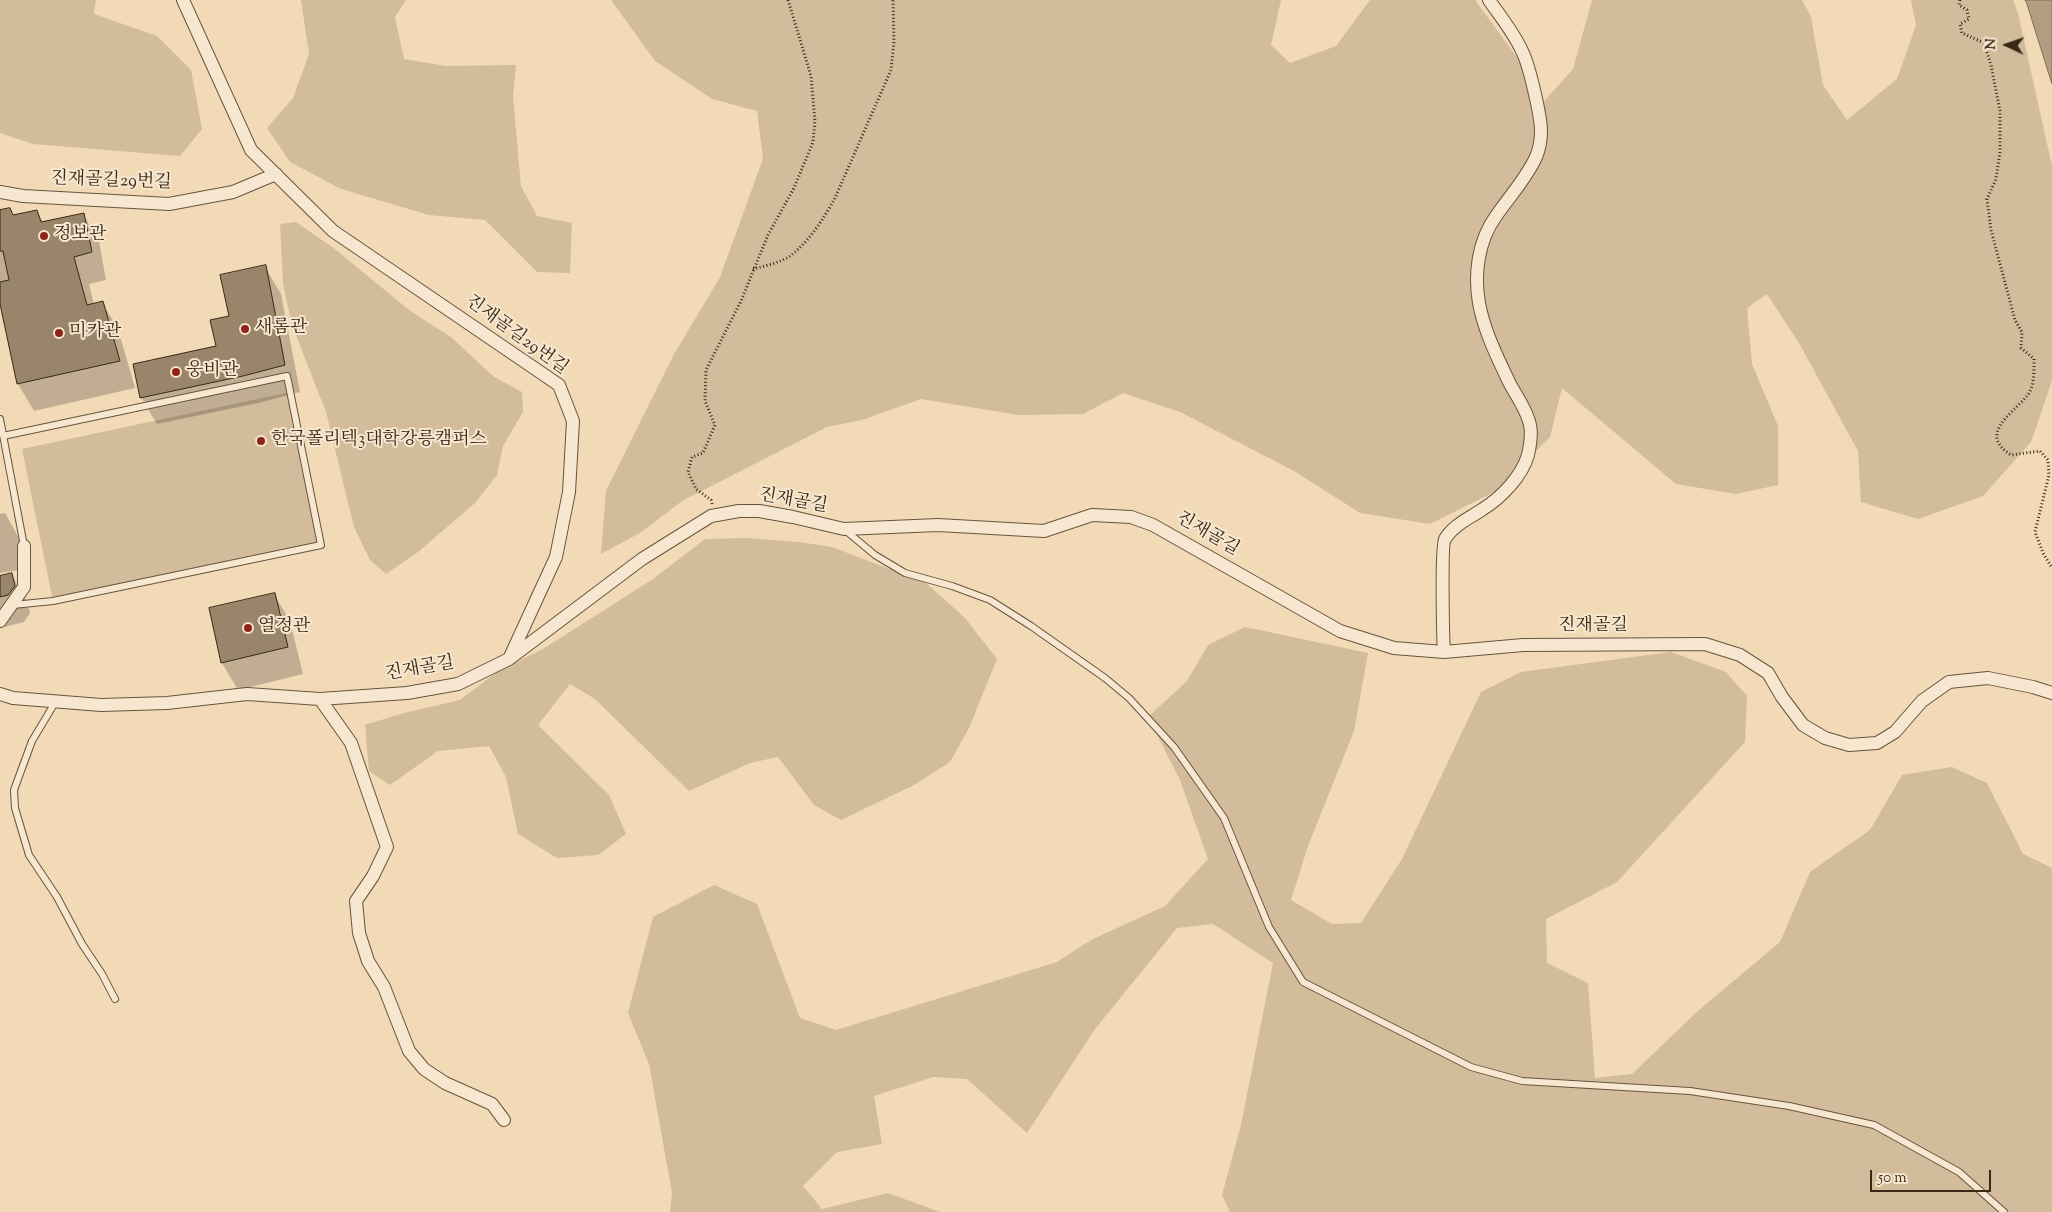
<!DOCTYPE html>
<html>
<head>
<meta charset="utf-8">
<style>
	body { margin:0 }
	#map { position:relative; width:2052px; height:1212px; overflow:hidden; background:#f2dab7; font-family:"Sorts Mill Goudy",serif }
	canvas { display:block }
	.north { position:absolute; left:1982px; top:20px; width:50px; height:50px; -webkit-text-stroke:4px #f7e7d0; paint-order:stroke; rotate:273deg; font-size:14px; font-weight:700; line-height:20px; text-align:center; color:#382815 }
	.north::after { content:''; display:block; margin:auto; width:18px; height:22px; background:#382815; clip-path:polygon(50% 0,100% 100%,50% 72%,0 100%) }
	.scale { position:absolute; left:1870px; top:1170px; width:121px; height:22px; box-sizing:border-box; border:2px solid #382815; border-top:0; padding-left:6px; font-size:15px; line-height:18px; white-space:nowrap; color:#382815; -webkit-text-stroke:4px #f7e7d0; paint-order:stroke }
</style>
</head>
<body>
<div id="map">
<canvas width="2052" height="1212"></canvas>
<div class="north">N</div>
<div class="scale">50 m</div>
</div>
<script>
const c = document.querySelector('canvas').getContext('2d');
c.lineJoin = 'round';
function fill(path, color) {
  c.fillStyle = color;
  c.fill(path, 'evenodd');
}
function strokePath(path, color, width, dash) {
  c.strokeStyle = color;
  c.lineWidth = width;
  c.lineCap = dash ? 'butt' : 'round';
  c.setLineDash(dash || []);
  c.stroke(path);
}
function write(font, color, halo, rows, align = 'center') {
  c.font = font + ' "Sorts Mill Goudy","Noto Serif KR",serif';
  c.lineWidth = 4;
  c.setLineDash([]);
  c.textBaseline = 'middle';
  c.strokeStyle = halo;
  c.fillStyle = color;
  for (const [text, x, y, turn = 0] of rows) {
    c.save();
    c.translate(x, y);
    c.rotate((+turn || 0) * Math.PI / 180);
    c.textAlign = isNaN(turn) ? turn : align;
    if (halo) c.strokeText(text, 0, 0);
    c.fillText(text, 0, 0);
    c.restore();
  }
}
fill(new Path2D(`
	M0,0H96L94,14L157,36L191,70L202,129L180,156L33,144L0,133Z
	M301,0H406L395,17L404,59L446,66L516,65L513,96L521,186L537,216L572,223L570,273L537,272L485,220L429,215L341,189L290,162L267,128L293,98L309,54Z
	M611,0H1281L1271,45L1290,63L1336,46L1370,0H1475L1522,64L1540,106L1573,69L1592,0H1802L1811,17L1823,85L1847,120L1897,79L1916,25L1911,0H2013L2018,13L2052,166V381L2031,442L1983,496L1918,519L1861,502L1858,451L1799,343L1767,294L1747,308L1752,364L1778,426V485L1736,494L1676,484L1562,388L1550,437L1498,490L1430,524L1360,513L1294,471L1180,412L1123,393L1083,414L1019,415L921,399L862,420L827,427L682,501L640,533L601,554L606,491L673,356L720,277L763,159L757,111L712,99L655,61Z
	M296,222L335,249L409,310L451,337L494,377L522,392L523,412L503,446L497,475L475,503L418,552L386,574L370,560L354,527L326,412L292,325L283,284L280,224Z
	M290,392L321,545L53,601L22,449Z
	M746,538L799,542L832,547L926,583L965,618L997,659L969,728L950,762L914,785L841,820L814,805L778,757L750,763L689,791L595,699L570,684L538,725L609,795L626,834L598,855L557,858L518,834L506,777L489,746L438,751L390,785L369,771L365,725L404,713L460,700L498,671L543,649L653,579L705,539Z
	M1245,627L1368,653L1354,731L1308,846L1291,900L1332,924L1361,923L1402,859L1481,692L1521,672L1671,652L1726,672L1747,696L1745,742L1617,882L1546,919L1547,963L1588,983L1595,1078L1632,1074L1700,1009L1780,942L1810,872L1870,830L1902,775L1952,767L1987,783L2023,854L2052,868V1212H1230L1222,1195L1241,1125L1273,963L1213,924L1177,928L1095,1029L1027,1133L967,1079L933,1077L874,1096L882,1144L837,1152L803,1186L822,1209L888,1193L940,1212H670L672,1193L649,1064L628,1013L653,917L714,885L757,904L800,1018L836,1030L1057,962L1091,940L1165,906L1208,859L1180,780L1148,717L1187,681L1208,645Z`), '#d2bc9b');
const water = new Path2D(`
	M2025,0H2052V84L2026,1Z`);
fill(water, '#b39d80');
strokePath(water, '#826e55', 1);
fill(new Path2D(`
	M37,211L43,222L83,214L99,241L106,280L89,284L94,305L102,302L118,329L135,388L34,411L18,384L0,298V212L14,217Z
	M265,267L281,294L300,392L258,403L157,424L141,397L217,347L230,317Z
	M5,513L20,540L26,569L0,573V514Z
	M11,574L27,601L30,613L24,622L0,628V577Z
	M274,594L290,621L303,674L238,690L222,663L210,609Z`), '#0003');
const building = new Path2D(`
	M10,208L13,215L37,210L41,222L84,213L92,252L74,257L87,305L103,301L120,361L17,384L0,304V282L9,280L3,251H0V210Z
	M266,265L285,365L243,376L140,398L133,364L216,346L210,320L229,316L220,275Z
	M12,573L15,586L8,595L0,597V576Z
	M275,593L288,647L221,663L209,608Z`);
fill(building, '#998569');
strokePath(building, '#382815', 1);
const lane = new Path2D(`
	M0,419L24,546
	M3,436L287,376L321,545L53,601L13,605
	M845,530L875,555L905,573L952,586L990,600L1031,626L1105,678L1129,698L1174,747L1224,818L1269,927L1303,982L1471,1067L1522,1081L1690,1091L1789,1106L1874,1125L1959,1172L2004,1212
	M56,701L32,741L14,790L15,808L29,855L57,897L82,944L102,974L115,999`);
const street = new Path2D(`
	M183,0L251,150L333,231L559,385L573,421L569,492L556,557L510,657
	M0,192L23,196L169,204L233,192L276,174
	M0,621L24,587V546
	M1444,652C1443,638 1441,545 1445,539C1453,525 1470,518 1483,509C1502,497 1522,476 1528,455C1530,446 1532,434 1530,425C1527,410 1517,397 1510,384C1498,359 1484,331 1479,303C1474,274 1478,241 1496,216C1509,197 1526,179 1536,157C1539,150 1541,139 1541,131C1541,116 1529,64 1522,51C1514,33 1500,16 1489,0
	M0,694L13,698L101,705L167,703L247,694L320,699L407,693L458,684L509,659L642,559L711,516L739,511H759L793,517L844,529L938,525L1044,531L1092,515L1131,517L1153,525L1340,631L1394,648L1444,652L1523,645L1705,644L1740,655L1768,673L1782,697L1803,725L1825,738L1849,745L1877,743L1895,732L1922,701L1949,682L1988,678L2033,687L2052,693
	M320,699L351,743L387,847L373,876L356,901L359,933L368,961L384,987L409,1051L424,1069L445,1083L492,1104L504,1120`);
strokePath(lane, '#66543e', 8);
strokePath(street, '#66543e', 14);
strokePath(new Path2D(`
	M1960,0L1959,5L1967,10L1969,19L1960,24L1962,33L1984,43L1991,65L2000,111V152L1996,179L1987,199L1991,230L2015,320L2022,332L2021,348L2034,359C2034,371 2035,387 2026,397C2011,415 1978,434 2011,455L2040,451L2048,460L2049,475L2035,532L2043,553L2052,568
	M753,269C765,266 779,263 790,256C809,242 824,218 835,198L891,70L894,42L893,0
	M712,504L711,500L696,489L688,472L692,457L703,453L715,425L705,401L706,370L741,301L768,235L794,188L813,142L815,121L811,76L788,0`), '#382815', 3, [1, 2.5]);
strokePath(lane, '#f7e7d0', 6);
strokePath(street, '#f7e7d0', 12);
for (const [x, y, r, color] of [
	[44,236,5,"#8f2418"],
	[245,329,5,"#8f2418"],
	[59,333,5,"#8f2418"],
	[176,372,5,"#8f2418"],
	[261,441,5,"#8f2418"],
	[248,628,5,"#8f2418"]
]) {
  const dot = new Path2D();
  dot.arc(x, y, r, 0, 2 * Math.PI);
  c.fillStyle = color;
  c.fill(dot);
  strokePath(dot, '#f7e7d0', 2);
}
write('18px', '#382815', '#f7e7d0', [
	["진재골길29번길",111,182,2],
	["진재골길29번길",516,336,36],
	["진재골길",793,502,10],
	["진재골길",1207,535,30],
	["진재골길",1593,627],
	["진재골길",420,670,-10]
]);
write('18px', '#382815', '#f7e7d0', [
	["정보관",54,236],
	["새롬관",255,329],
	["미카관",69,333],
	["웅비관",186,372],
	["한국폴리텍3대학강릉캠퍼스",271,441],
	["열정관",258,628]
], 'left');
</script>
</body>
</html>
